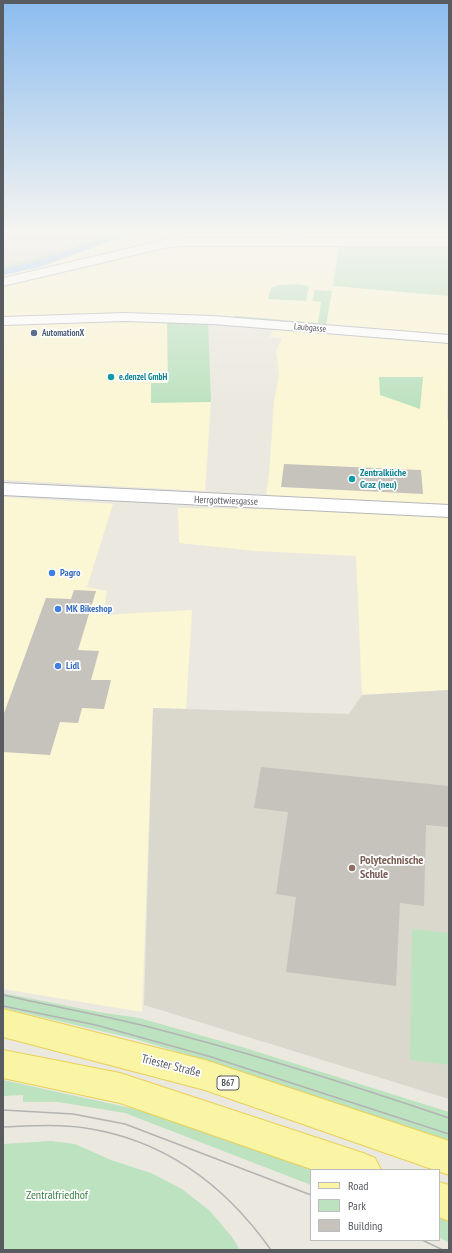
<!DOCTYPE html>
<html>
<head>
<meta charset="utf-8">
<style>
	body { margin:0 }
	#map { position:relative; width:452px; height:1253px; overflow:hidden; background:#ebe9df; font-family:"PT Sans Narrow",sans-serif }
	canvas { display:block }
	.frame { position:absolute; inset:0; border:4px solid #585b60; pointer-events:none }
	.legend { position:absolute; left:310px; top:1169px; width:130px; height:72px; box-sizing:border-box; background:#fff; border:1px solid #bcbdbf; margin:0; padding:5px 7px; list-style:none; font-size:12px; color:#585b60 }
	.legend li { display:flex; align-items:center; gap:8px; height:20px }
	.legend b { width:20px; border:1px solid #bcbdbf }
</style>
</head>
<body>
<div id="map">
<canvas width="452" height="1253"></canvas>
<div class="frame"></div>
<ul class="legend">
<li><b style="height:5px;background:#faf5a5"></b>Road</li>
<li><b style="height:11px;background:#bce2c0"></b>Park</li>
<li><b style="height:11px;background:#c6c3bd"></b>Building</li>
</ul>
</div>
<script>
const c = document.querySelector('canvas').getContext('2d');
c.lineJoin = 'round';
function fill(path, color) {
  c.fillStyle = color;
  c.fill(path, 'evenodd');
}
function strokePath(path, color, width, dash) {
  c.strokeStyle = color;
  c.lineWidth = width;
  c.lineCap = dash ? 'butt' : 'round';
  c.setLineDash(dash || []);
  c.stroke(path);
}
function write(font, color, halo, rows, align = 'center') {
  c.font = font + ' "PT Sans Narrow",sans-serif';
  c.lineWidth = 3.5;
  c.setLineDash([]);
  c.textBaseline = 'middle';
  c.strokeStyle = halo;
  c.fillStyle = color;
  for (const [text, x, y, turn = 0] of rows) {
    c.save();
    c.translate(x, y);
    c.rotate((+turn || 0) * Math.PI / 180);
    c.textAlign = isNaN(turn) ? turn : align;
    if (halo) c.strokeText(text, 0, 0);
    c.fillText(text, 0, 0);
    c.restore();
  }
}
fill(new Path2D(`
	M135,232H449V246L333,286L449,296L447,419L449,420V690L362,695L356,556L255,551L179,543L178,508L264,509L269,475L274,401L279,375L276,351L282,338L270,337L274,327L167,315L168,383L151,402H211L205,491L3,480V275L40,267Z
	M3,497L113,504L87,587L107,591L103,615L192,610L186,709L153,708L142,1012L3,989Z`), '#fbf6d3');
fill(new Path2D(`
	M3,232H119L33,262L3,269Z`), '#dedcd7');
fill(new Path2D(`
	M449,690V1099L144,1005L153,708L349,714L362,695Z`), '#dad8cd');
fill(new Path2D(`
	M114,232H119L33,262L3,269V267L58,251Z
	M339,245L449,246V296L333,286Z
	M297,284L309,286L306,301L268,299L271,288L278,285Z
	M315,290L332,291L326,326L233,318L236,316L318,323L321,302L312,301Z
	M167,319L208,322L211,402L151,403V383H168Z
	M379,377H423L420,409L380,395Z
	M412,929L449,933V1065L410,1060Z
	M3,993L98,1012L139,1018L242,1047L449,1112V1142L231,1068L135,1039L3,1008Z
	M3,1080L144,1111L334,1170H311V1185L125,1113L58,1102H23V1095L3,1096Z
	M51,1141L75,1144L111,1160L151,1173L182,1189L210,1211L232,1237L240,1250H3V1144Z
	M439,1215L449,1219V1243L439,1237Z`), '#bce2c0');
fill(new Path2D(`
	M119,232H135L40,267L3,275V269L33,262Z`), '#a0c9fa');
fill(new Path2D(`
	M284,464L421,470L423,494L281,487Z
	M74,590L96,591L78,650L99,651L91,680H111L104,709L82,708L78,723L60,722L50,755L3,752V716L46,598L71,599Z
	M261,767L449,786V827L426,825L424,906L400,903L396,986L286,972L296,897L276,894L288,812L254,808Z`), '#c6c3bd');
const minor = new Path2D(`
	M287,232H297L293,244H285L284,242Z
	M124,313L213,316L449,335V343L213,324L124,321L3,325V317Z`);
const tertiary = new Path2D(`
	M3,483L449,505V517L3,495Z`);
const secondary = new Path2D(`
	M180,238H449V246H180L164,248L3,286V278L164,240Z`);
const primary = new Path2D(`
	M3,1009L205,1060L449,1141V1175L205,1090L3,1037Z
	M3,1050L120,1073L363,1153L375,1158L381,1170H314L120,1103L3,1078Z
	M439,1182L449,1185V1221L439,1217Z`);
strokePath(minor, '#b5b7bc', 2);
strokePath(tertiary, '#b5b7bc', 2);
strokePath(secondary, '#b5b8be', 2);
strokePath(primary, '#e9d05a', 2);
fill(minor, '#fff');
fill(tertiary, '#fff');
fill(secondary, '#fff');
fill(primary, '#faf5a5');
strokePath(new Path2D(`
	M3,995C50,1006 98,1014 145,1026C248,1052 349,1084 449,1118
	M3,1006L96,1025L208,1056L449,1134
	M3,1110L73,1114L125,1124L311,1195
	M3,1127C30,1126 58,1124 85,1128C166,1140 225,1185 271,1250
	M422,1240L443,1250`), '#b2b3b3', 1.5);
const sky = c.createLinearGradient(0, 0, 0, 407);
sky.addColorStop(0, '#8bbcef');
sky.addColorStop(0.57, '#f6f5f1');
sky.addColorStop(1, '#f6f5f100');
c.fillStyle = sky;
c.fillRect(0, 0, 452, 407);
for (const [x, y, r, color] of [
	[34,333,4,"#5c6f8a"],
	[111,377,4,"#0f9aa8"],
	[352,479,4,"#0f9aa8"],
	[52,573,4,"#3f7fe0"],
	[58,609,4,"#3f7fe0"],
	[58,666,4,"#3f7fe0"],
	[352,868,4,"#8d6e63"]
]) {
  const dot = new Path2D();
  dot.arc(x, y, r, 0, 2 * Math.PI);
  c.fillStyle = color;
  c.fill(dot);
  strokePath(dot, '#fff', 1.5);
}
write('9px', '#585b60', '#fff', [
	["Laubgasse",310,328,5]
]);
write('bold 9px', '#4e5e75', '#fff', [
	["AutomationX",42,333]
], 'left');
write('bold 9px', '#0d838f', '#fff', [
	["e.denzel GmbH",119,377]
], 'left');
for (const [x, y, w] of [
	[228,1083,22]
]) {
  const box = new Path2D();
  box.roundRect(x - w / 2, y - 7, w, 14, 3);
  c.fillStyle = '#fff';
  c.fill(box);
  strokePath(box, '#585b60', 1);
}
write('bold 9px', '#585b60', null, [
	["B67",228,1083]
]);
write('bold 10px', '#0d838f', '#fff', [
	["Zentralküche",360,473],
	["Graz (neu)",360,485]
], 'left');
write('10px', '#585b60', '#fff', [
	["Herrgottwiesgasse",226,501,2]
]);
write('bold 10px', '#366cbe', '#fff', [
	["Pagro",60,573],
	["MK Bikeshop",66,609],
	["Lidl",66,666]
], 'left');
write('bold 12px', '#785e54', '#fff', [
	["Polytechnische",360,861],
	["Schule",360,875]
], 'left');
write('12px', '#585b60', '#fff', [
	["Triester Straße",171,1066,14]
]);
write('12px', '#387f43', '#fff', [
	["Zentralfriedhof",57,1196]
]);
</script>
</body>
</html>
